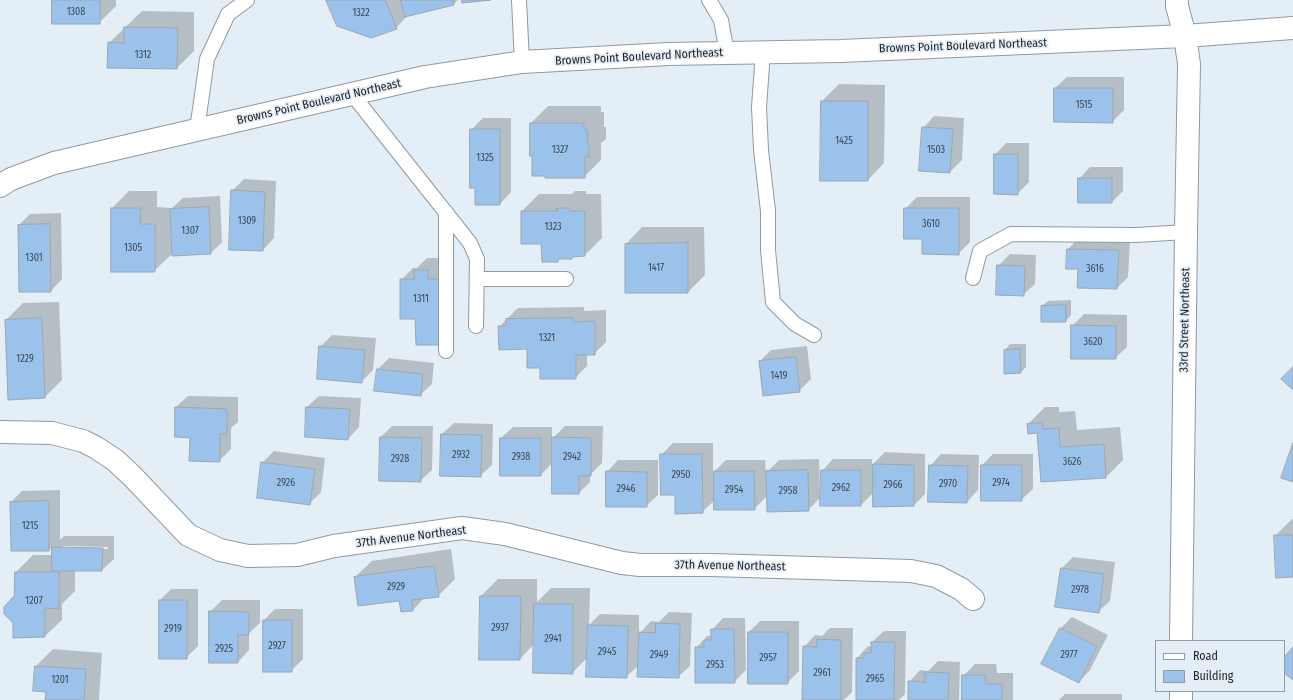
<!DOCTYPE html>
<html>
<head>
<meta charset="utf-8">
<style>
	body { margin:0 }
	#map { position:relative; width:1293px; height:700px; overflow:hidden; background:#e4eef7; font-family:"Fira Sans Condensed",sans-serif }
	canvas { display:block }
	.legend { position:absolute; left:1155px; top:640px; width:130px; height:52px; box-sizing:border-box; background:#e4eef7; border:1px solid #959ca3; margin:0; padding:5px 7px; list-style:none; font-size:12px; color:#1f2226 }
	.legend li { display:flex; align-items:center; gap:8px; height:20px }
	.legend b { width:20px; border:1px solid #959ca3 }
</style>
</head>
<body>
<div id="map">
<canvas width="1293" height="700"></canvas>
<ul class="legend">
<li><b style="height:5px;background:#fff"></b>Road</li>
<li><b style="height:11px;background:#9ac2eb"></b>Building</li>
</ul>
</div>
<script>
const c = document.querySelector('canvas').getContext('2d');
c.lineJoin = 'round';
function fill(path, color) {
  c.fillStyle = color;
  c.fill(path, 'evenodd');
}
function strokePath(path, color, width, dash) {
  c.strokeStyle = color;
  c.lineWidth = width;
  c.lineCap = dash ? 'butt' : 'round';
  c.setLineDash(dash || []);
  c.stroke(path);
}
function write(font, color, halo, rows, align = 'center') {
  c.font = font + ' "Fira Sans Condensed",sans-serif';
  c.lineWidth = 3.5;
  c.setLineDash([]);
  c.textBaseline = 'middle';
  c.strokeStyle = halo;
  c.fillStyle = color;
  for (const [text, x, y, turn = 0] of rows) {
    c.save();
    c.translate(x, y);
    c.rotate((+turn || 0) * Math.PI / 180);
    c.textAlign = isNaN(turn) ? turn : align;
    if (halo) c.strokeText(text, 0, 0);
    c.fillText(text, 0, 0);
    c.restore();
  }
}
fill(new Path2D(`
	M53,0H116V6L99,23Z
	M327,0H458L454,4L409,14L396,28Z
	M142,11L194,12V51L177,68L109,43Z
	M1067,77H1124V110L1112,122L1055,88Z
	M839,84L885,85L884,163L868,180L822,101Z
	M548,106H601V112H604V127H606V139L601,143V160L584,177L533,155L531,123Z
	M934,116L964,118L962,160L950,172L923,128Z
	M483,118H511V192L500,204L476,187L471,130Z
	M1006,143H1029V182L1017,194L995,155Z
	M1090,167H1123V191L1112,202L1079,179Z
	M244,179L276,181L274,238L263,250L232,191Z
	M129,191H157V207L172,208L183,198L220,196L222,242L211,253H173L154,271L112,208Z
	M575,191H586V194H601L602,238L585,255H574L571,258H560L558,261L542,243L522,211L539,194H572Z
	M917,197H970V242L958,254L923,238L905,209Z
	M61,213L62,279L51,291L19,225L30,214Z
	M642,227H704L705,275L688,292L626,244Z
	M1080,237L1130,239L1128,277L1117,288L1079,268H1067L1068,249Z
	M1010,254L1036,255L1035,284L1023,295L998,266Z
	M427,258H439V267H453L416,318L401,280L413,268H417Z
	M1071,300V315L1066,321L1042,306L1048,301Z
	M59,302L62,380L45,397L6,320L23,303Z
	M584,307V311L606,310V342L594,354H587V366L575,378L541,367L528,348L499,327L518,308Z
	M1084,314L1127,315V347L1115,358L1072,326Z
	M332,335L376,338L373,370L361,382L320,347Z
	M1010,344H1026V367L1021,372L1005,373V350Z
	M807,346L811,379L799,391L760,361L771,350Z
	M389,358L434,363L432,384L420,395L378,369Z
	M188,396L238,397V422L231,428V449L219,461L191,437L176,407Z
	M319,396L361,398L359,427L348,439L307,407Z
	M1045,407H1059V412L1075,411L1077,430L1120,427L1123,460L1106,477L1042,481L1038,432L1028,424Z
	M454,423L493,424L492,465L480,476L442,434Z
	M392,426H433L432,470L420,481L381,437Z
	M565,426H603L602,463L590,475V482L579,493L553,462L541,475L501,438L513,427H552V439Z
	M673,443H713V473L726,460H765L766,473L779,460L819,459L820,494H821L822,471L833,459H872V465L885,452L925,454V494L914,505L874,492L861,505L821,497L808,510L768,477H766V497L754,509L715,500L702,512L676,494L661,455Z
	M274,451L325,458L321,492L309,504L262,463Z
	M941,454L979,455L978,490L967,502L930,466Z
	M993,454H1033V489L1021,500L982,465Z
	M618,460H658V495L646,506L607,472Z
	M60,490V540L64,536H114V559L102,570H75V591L62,604V620L45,636L15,597L16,572L33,555H53V546L49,550L11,502L22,491ZM63,546L108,547V549L63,548Z
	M1292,519H1293V576L1275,536Z
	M451,549L455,579L438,596L425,597L413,610L400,600L355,577L372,561Z
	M1073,557L1115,562L1110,601L1098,612L1062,568Z
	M498,579H537V602L551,588H590L589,625L600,614L639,615V634L651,621L659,622L669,612L692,613L690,666L678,677L639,665L626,677L588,657L572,673L534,644L520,659L481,596Z
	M171,589H198V646L186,658L160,600Z
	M222,600H260V623L249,633V650L238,662L210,612Z
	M275,609H303V659L291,671L264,620Z
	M1072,617L1108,635L1090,670L1079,682L1061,628Z
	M723,618H745L746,670L734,682L696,648L707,636H709L712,634V630Z
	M760,621H799V671L787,683L749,632Z
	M830,628H853L852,692L844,700H803L804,647L815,635L822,636Z
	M884,631H906L905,694L899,700H857V658L868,646L872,647V642Z
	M53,649L102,653L99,700H46L47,691L36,666Z
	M938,661L960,662L959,700H909V682L920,670L928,671Z
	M975,664H996L997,673H1013V700H963V676Z
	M1065,694H1122V700H1059Z`), '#0003');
const building = new Path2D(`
	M52,0H100V24H52Z
	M326,0H385L397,29L371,38L337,26Z
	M401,0H453L454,5L405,17Z
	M462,0H491L462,3Z
	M124,27L178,28L177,69L107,68L108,42L124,43Z
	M1054,88H1113V123L1054,122Z
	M821,101H868V181H820Z
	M530,123H584V129H587L588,144H589V157H585V178H545V176H532V156H530Z
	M922,127L953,129L950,173L919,171Z
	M470,129H500V205H475V188H470Z
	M994,154H1018V195L994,194Z
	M1078,178H1112V203H1078Z
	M231,190L265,192L263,251L229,250Z
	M209,207L211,254L172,256L170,209Z
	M111,208H141L140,224H155V272H111Z
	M557,208H570V211H585V256L572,257V259H558V262H542L541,244H521V211H557Z
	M904,208H959V255L922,254V239H904Z
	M50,224L51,292H19L18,225Z
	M688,243V293H625V244Z
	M1067,249L1119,250L1117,289L1077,288L1078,269H1066Z
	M997,265L1025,266L1024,296L996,295Z
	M414,270H428V279H441V345H416L415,319H400V279H414Z
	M1066,305V322H1041V306Z
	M42,318L45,398L8,400L5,320Z
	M573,318V322L595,321V355H576V379H540V368H527V349L499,350L498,326H506V319Z
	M1071,325L1116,326V359H1071Z
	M319,346L365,350L362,383L317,379Z
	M1020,349L1021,373L1004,374V350Z
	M796,357L800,392L763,396L759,361Z
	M1293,367V390L1281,379Z
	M377,369L423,374L421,396L374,391Z
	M175,407L227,409V434H220V462L189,461L190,438L175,437Z
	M306,407L350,409L348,440L305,437Z
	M1042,423L1043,429L1059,428L1060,447L1104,444L1106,478L1041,482L1037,433L1028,434L1027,424Z
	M441,434L482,435L481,477L440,476Z
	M380,437L422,438L421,482L379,481Z
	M552,437L591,438V476H579V494H552Z
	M500,438H541V476H500Z
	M1293,443V482L1281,478Z
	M660,454H702L703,513L675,514V495H661Z
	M261,462L315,469L310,505L257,498Z
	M873,464L914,465V506L873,507Z
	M929,465L968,466L967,503L928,502Z
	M981,465H1022V501H981Z
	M808,470L809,511L767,512L766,471Z
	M821,470H861V506H820Z
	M606,471L647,472V507H606Z
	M714,471H754L755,510H714Z
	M49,501V551H11L10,502Z
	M1274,535H1293V577L1276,578Z
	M52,547L103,548L102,571H52Z
	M434,566L439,597L412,600L413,611L401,612L399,601L358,606L354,577Z
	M1061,568L1104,574L1099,613L1055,607Z
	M15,572H59V609L45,608V637L13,638V623L4,614V607L14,596Z
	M480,596H521L520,660H479Z
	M159,600H187V659H159Z
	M534,604H573V674L533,673Z
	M209,611L249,612V635H238V663H209Z
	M263,620H292V672H263Z
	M656,623L680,624L679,678L637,677L639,632L655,633Z
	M588,625L628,626L627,678L586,677Z
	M1060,628L1097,646L1079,683L1041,664Z
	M711,629H734L735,683H695V647H704V640H711Z
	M748,632H788V684H748Z
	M817,639L841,640V700H802L803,646L817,647Z
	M871,642H895L894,700H856V658H864V653H871Z
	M1293,647V680L1284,673V658Z
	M35,666L86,669L84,700H45L46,692L33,691Z
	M925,672L949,673L948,700H908V681L925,682Z
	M962,675H985L986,684H1002V700H962Z`);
fill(building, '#9ac2eb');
strokePath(building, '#9ea6af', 1);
const lane = new Path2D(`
	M519,0L522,62
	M709,0L721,20L727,53
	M763,52L759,107L761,150L768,211V250L773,302L795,324L814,335
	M352,94L470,243L477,259L476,326
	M197,130L207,59L228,14L247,0
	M446,212V351
	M973,278L980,251L1011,234L1136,235L1186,232
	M477,279H566`);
const street = new Path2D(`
	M1177,0V6L1185,36L1189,64L1186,232L1181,641
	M0,432L52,433L83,441L95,447L115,460L133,477L188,535L220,550L248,556L297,555L334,546L462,528L505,534L622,563L640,565H711L911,571L936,576L961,589L973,599
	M1181,700V691`);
const secondary = new Path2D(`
	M0,186L11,179L54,163L425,77L522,62L668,54L841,51L1185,36L1293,28`);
strokePath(lane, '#9199a2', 16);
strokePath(street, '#9199a2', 24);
strokePath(secondary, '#9199a2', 24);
strokePath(lane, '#fff', 14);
strokePath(street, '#fff', 22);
strokePath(secondary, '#fff', 22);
write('10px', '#3e4a57', null, [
	["1308",76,12],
	["1322",361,13],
	["1312",143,55],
	["1515",1084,105],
	["1425",844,141],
	["1327",560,150],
	["1503",936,150],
	["1325",485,158],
	["1309",247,221],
	["3610",931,224],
	["1323",553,227],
	["1307",190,231],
	["1305",133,248],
	["1301",34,258],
	["1417",656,268],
	["3616",1095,269],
	["1311",421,299],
	["1321",547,338],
	["3620",1093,342],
	["1229",25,359],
	["1419",779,376],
	["2932",461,455],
	["2938",521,457],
	["2942",572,457],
	["2928",400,459],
	["3626",1072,462],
	["2950",681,475],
	["2926",286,483],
	["2974",1001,483],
	["2970",948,484],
	["2966",893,485],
	["2962",841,488],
	["2946",626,489],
	["2954",734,490],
	["2958",788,491],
	["1215",30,526],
	["2929",396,587],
	["2978",1080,590],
	["1207",34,601],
	["2937",500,628],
	["2919",173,629],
	["2941",553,639],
	["2927",277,646],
	["2925",224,649],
	["2945",607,652],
	["2949",659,655],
	["2977",1069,655],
	["2957",768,658],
	["2953",715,665],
	["2961",822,673],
	["2965",875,679],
	["1201",60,680]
]);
write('12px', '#1f2226', '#e4eef7', [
	["Browns Point Boulevard Northeast",963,46,-2],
	["Browns Point Boulevard Northeast",639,57,-3],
	["Browns Point Boulevard Northeast",319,102,-13],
	["33rd Street Northeast",1185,320,-89],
	["37th Avenue Northeast",411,537,-7],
	["37th Avenue Northeast",730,566,1]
]);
</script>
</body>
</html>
